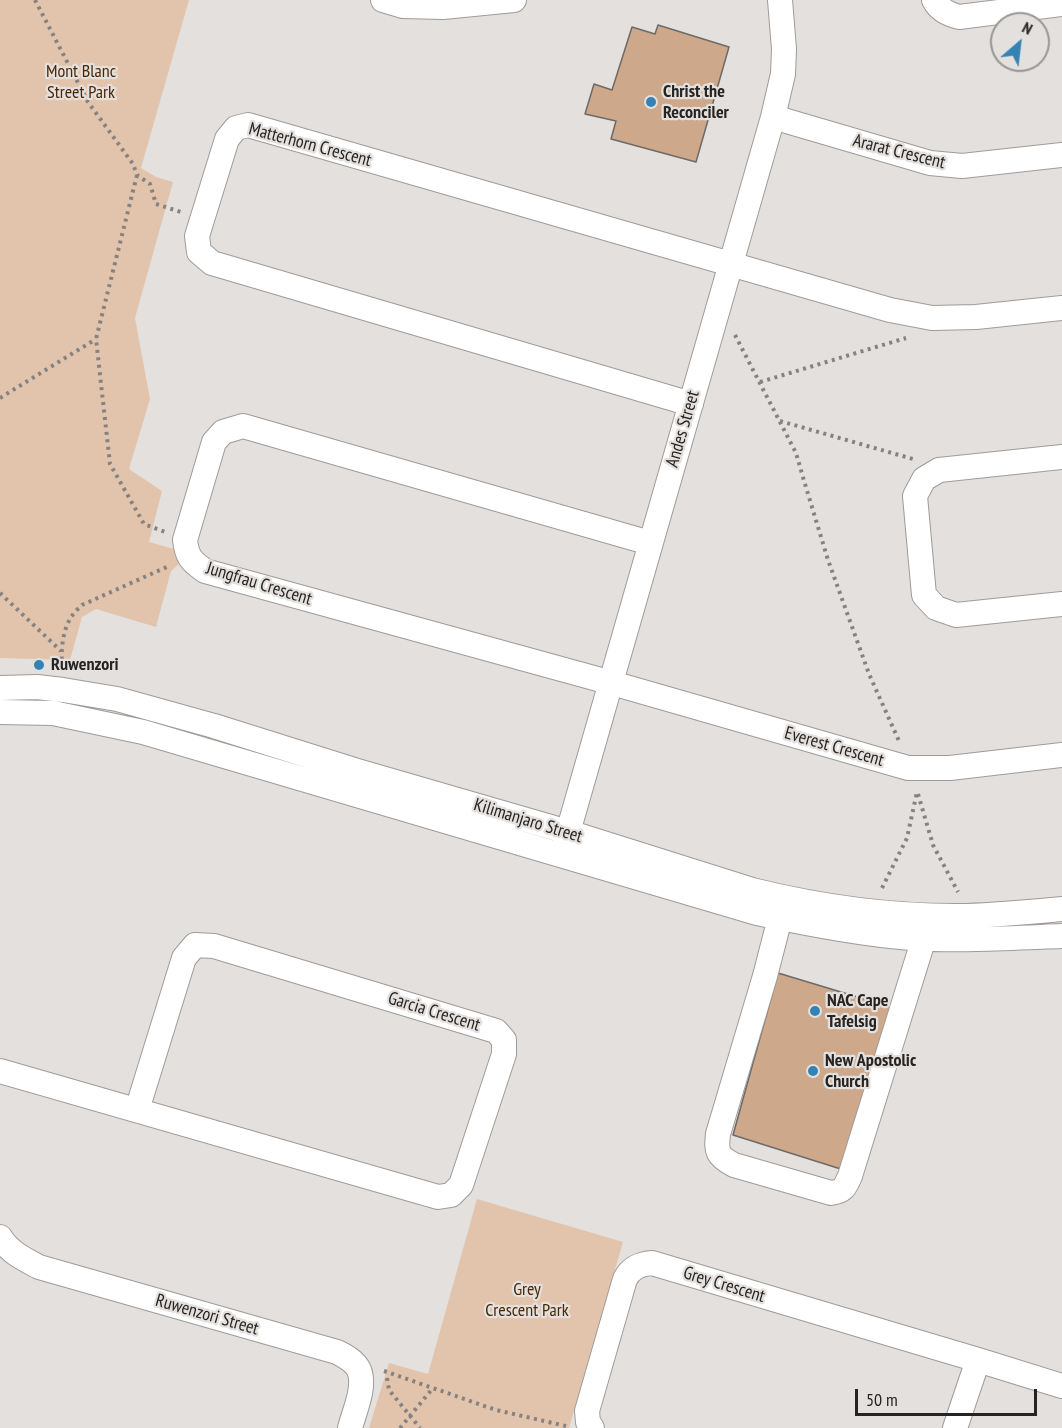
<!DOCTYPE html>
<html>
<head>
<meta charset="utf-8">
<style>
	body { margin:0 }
	#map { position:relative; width:1062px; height:1428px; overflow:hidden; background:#e4e0dd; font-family:"PT Sans Narrow",sans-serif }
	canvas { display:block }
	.north { position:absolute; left:990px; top:12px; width:60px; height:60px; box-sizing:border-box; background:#e4e0dd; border:2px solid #989593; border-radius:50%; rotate:28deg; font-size:16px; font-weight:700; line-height:24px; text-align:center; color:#252423 }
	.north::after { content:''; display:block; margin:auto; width:21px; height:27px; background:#3583b5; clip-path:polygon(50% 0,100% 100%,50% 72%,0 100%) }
	.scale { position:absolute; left:855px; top:1389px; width:182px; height:27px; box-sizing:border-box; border:3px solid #252423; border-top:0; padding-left:8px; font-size:18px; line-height:21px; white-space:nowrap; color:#252423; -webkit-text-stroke:4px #e4e0dd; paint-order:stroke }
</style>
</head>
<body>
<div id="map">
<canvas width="1062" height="1428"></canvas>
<div class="north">N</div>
<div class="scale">50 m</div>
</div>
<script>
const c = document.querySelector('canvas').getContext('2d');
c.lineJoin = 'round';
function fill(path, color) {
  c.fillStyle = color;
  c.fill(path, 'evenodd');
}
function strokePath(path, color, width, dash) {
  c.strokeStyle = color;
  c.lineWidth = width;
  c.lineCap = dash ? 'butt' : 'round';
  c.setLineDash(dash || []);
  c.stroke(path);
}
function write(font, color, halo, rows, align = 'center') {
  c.font = font + ' "PT Sans Narrow",sans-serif';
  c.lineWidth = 4.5;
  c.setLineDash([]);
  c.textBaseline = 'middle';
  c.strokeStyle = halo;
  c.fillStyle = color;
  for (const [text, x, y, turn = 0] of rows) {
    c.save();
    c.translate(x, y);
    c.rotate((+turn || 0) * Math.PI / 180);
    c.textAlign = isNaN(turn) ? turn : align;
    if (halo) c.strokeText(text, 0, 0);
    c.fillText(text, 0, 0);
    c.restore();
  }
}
fill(new Path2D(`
	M0,0H189L141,168L156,177L173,182L135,318L150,399L129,469L162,491L149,542L174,549L181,562L171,571L156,627L96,609L82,617L70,660L0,658Z
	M477,1199L623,1242L569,1428H369L389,1363L428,1374Z`), '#e2c4ad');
const building = new Path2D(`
	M658,25L729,47L696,162L611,139L616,121L585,114L594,84L612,90L632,27L655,34Z
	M778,973L894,1008L847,1171L733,1135Z`);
fill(building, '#cda88b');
strokePath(building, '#6d6a67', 1.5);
const minor = new Path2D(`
	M383,0L403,6L443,7L514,0
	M934,0C939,10 948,14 959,17L1062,4
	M773,117L930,163L962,166L1062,155
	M691,404L212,263L199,252L197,236L227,139L236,128L248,125L890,310L932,318L976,317L1062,308
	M1062,457L939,470L924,479L915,496L924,595L936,608L956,615L1062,604
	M650,543L243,426L223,432L214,442L185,540C187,557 191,561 205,571L612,683L908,768H950L1062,755
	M0,688L37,687L63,690L117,699L214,726L354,770L568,832L752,890C821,907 894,917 966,916C998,915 1030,912 1062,909
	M0,712L53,713L143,732L757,913C808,924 859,934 911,938C961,941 1012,938 1062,936
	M564,846L773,117L783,74L784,49L780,0
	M780,918L765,976L718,1134C716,1152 717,1156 734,1165L831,1193C844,1191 845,1187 850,1176L924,938
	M0,1071L438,1197L451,1195L461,1185L504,1054V1040L496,1031L214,946L195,945L184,958L137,1110
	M0,1237C9,1252 24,1259 39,1267L337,1352C345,1356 355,1361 359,1370C366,1387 354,1412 350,1428
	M978,1360L1062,1386
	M592,1428L588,1422L587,1411L625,1279C631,1268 639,1264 652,1263L978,1360L955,1428`);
strokePath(minor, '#9f9b98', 26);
strokePath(new Path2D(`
	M35,0L88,102L133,164L137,175L150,184L156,204L181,212
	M137,175L96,339L110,464L144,524L165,532
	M735,335L796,453L805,484L828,560L869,674L899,741
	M760,382L906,338
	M0,398L96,339
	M780,421L913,459
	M0,593L61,651
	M62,667C61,651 62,630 72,616C74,612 79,608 82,605L169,566
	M918,794L933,845L958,892
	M882,888L907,838L917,792
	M384,1371L496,1410L566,1426
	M387,1378L389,1390L420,1428
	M400,1428L433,1388`), '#858280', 4, [3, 4.5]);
strokePath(minor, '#fff', 24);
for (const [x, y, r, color] of [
	[651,102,6,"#3583b5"],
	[39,665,6,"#3583b5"],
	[815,1011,6,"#3583b5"],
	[813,1071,6,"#3583b5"]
]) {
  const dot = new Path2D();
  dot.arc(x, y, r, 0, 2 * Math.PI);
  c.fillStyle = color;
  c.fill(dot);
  strokePath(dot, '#e4e0dd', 2);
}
write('18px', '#4a2702', '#e4e0dd', [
	["Mont Blanc",81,72],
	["Street Park",81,93],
	["Grey",527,1290],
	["Crescent Park",527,1311]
]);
write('bold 18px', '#252423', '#e4e0dd', [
	["Christ the",663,92],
	["Reconciler",663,113],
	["Ruwenzori",51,665],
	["NAC Cape",827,1001],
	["Tafelsig",827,1022],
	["New Apostolic",825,1061],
	["Church",825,1082]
], 'left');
write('18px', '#252423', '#e4e0dd', [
	["Matterhorn Crescent",310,145,15],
	["Ararat Crescent",899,152,14],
	["Andes Street",683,429,-74],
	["Jungfrau Crescent",259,584,17],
	["Everest Crescent",834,747,16],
	["Kilimanjaro Street",528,821,17],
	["Garcia Crescent",434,1012,17],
	["Grey Crescent",724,1285,17],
	["Ruwenzori Street",207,1315,16]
]);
</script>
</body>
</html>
